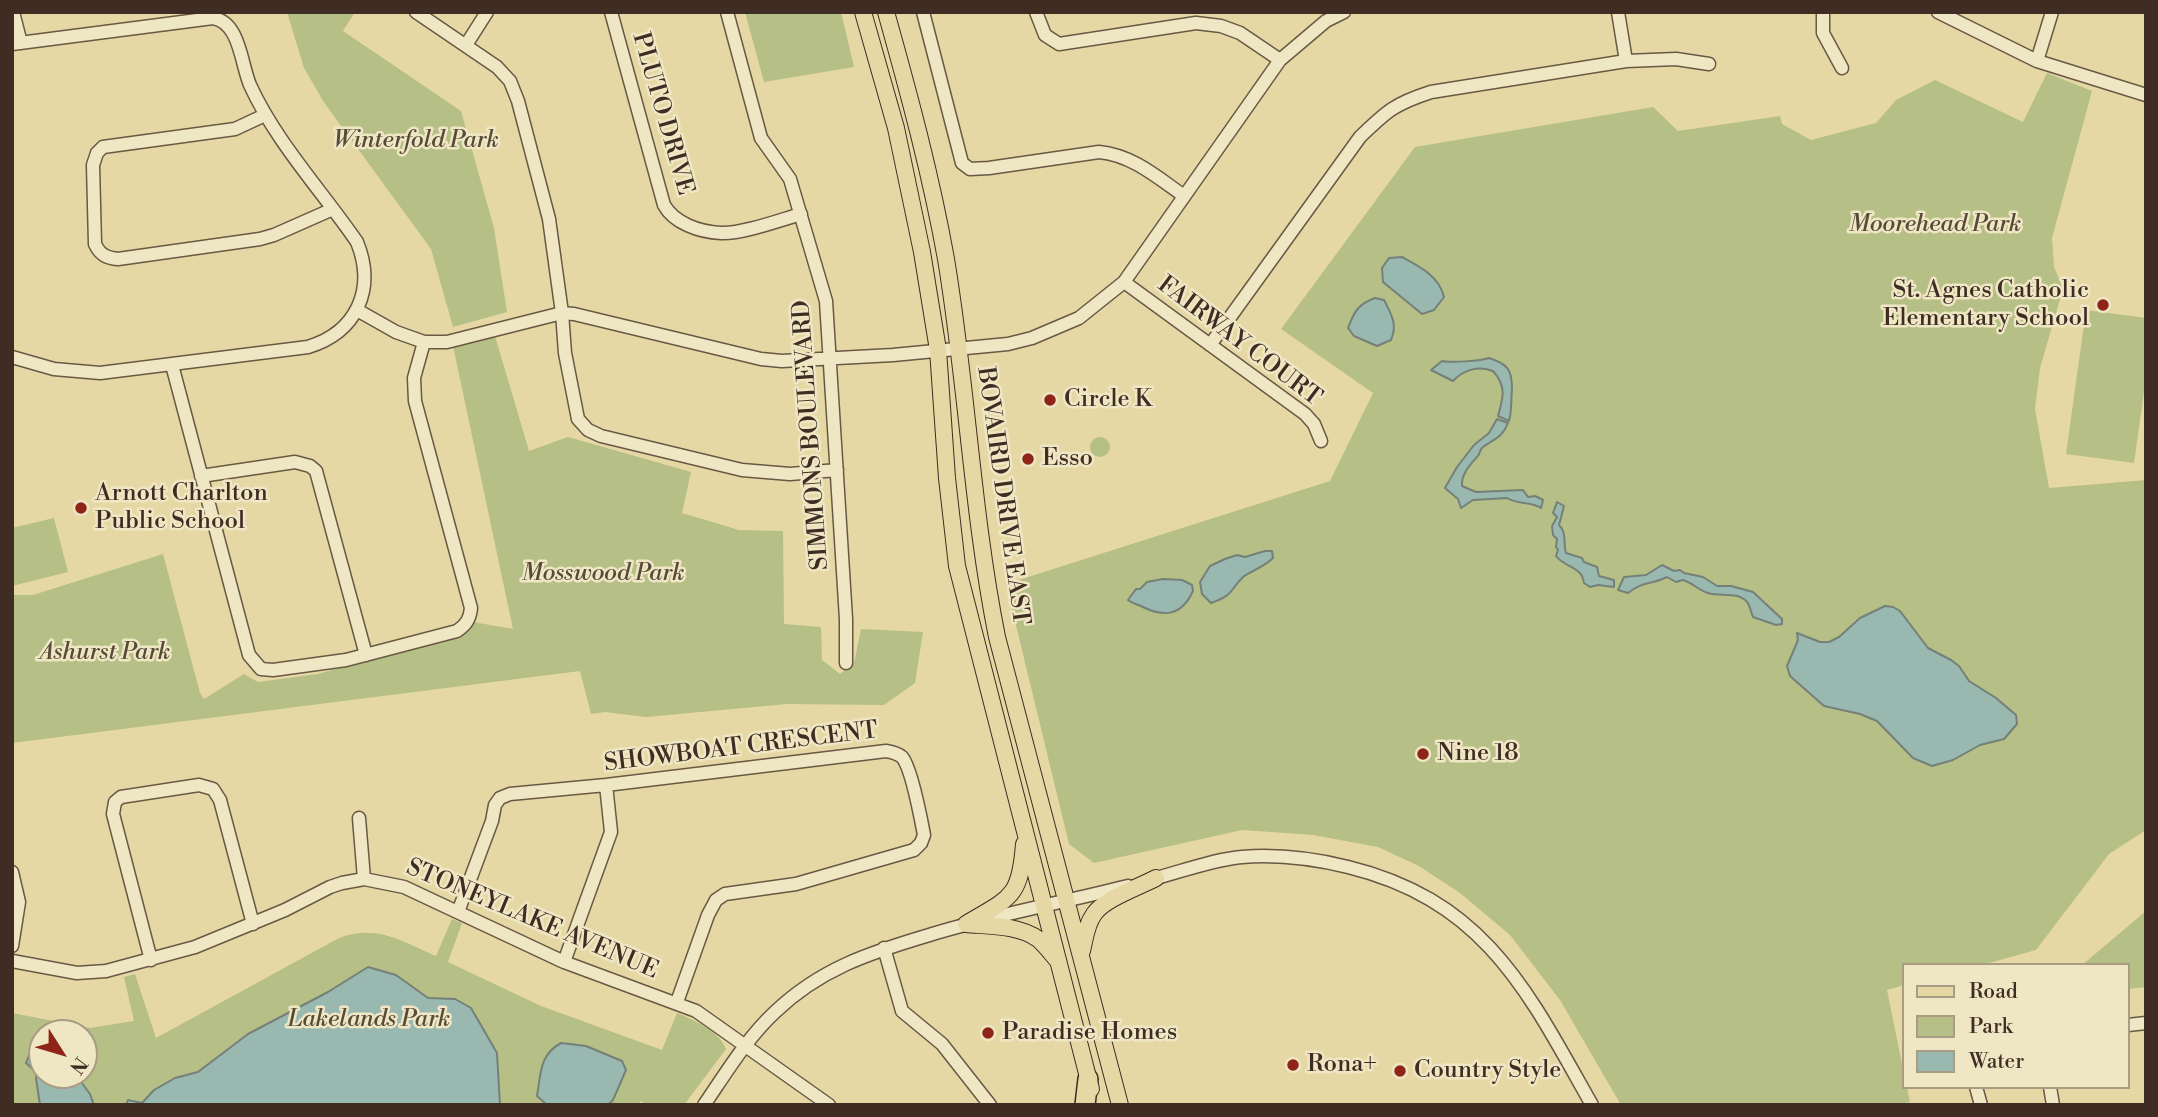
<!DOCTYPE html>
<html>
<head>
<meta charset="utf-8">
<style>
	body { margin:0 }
	#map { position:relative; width:2158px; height:1117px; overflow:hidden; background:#e6d8a5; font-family:"Libre Bodoni",serif }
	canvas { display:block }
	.frame { position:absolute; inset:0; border:14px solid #3f2d24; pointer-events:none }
	.legend { position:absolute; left:1902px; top:963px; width:228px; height:126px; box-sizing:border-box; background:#efe6c4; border:2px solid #a99c84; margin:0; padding:9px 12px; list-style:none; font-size:21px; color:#3f2d24 }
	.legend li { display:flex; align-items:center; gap:14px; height:35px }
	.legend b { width:35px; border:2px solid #a99c84 }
	.north { position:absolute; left:28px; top:1019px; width:70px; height:70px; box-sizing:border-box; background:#efe6c4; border:2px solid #a99c84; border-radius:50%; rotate:127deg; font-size:19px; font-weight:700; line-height:28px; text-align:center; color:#3f2d24 }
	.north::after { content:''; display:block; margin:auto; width:24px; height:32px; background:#8f2418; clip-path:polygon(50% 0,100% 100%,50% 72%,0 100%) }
</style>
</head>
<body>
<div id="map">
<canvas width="2158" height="1117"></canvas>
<div class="frame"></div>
<ul class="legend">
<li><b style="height:9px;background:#e6d8a5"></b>Road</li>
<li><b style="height:19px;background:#b5bf86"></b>Park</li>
<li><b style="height:19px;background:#99b8b0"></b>Water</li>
</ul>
<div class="north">N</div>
</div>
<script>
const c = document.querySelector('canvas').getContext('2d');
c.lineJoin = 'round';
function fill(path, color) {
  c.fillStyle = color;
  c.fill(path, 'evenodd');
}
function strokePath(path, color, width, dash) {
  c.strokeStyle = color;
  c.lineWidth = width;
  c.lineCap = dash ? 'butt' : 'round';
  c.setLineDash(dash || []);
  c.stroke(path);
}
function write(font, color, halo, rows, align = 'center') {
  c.font = font + ' "Libre Bodoni",serif';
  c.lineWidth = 5;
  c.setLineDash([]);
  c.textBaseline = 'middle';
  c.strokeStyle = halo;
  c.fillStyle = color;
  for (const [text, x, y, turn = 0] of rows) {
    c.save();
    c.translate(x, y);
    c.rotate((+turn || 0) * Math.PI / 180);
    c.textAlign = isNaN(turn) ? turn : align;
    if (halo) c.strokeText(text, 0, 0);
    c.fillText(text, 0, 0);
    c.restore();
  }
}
fill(new Path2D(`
	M287,12H355L343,31L461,111L494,228L507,312L453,327L431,249L323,101L304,68Z
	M745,12H841L854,67L764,82Z
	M2047,73L2092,91L2052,238L2054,267L2063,289L2040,368L2035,409L2049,488L2146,480V830L2109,854L2036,950L1982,965H1904V985L1887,990L1904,1074V1087H1907L1910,1102L1891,1105H1621L1560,1000L1510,935L1460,893L1419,866L1378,847L1313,835L1242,830L1094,863L1069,844L1006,584L1330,481L1373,393L1281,329L1415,147L1653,107L1678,131L1780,116L1782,124L1811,140L1876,123L1896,100L1935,80L2023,122Z
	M2086,310L2146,318V378L2134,463L2066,454Z
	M495,336L529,451L568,437L691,472L682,513L739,530L783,531L784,624L821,627L822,660L840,674L854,663L861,629L923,632L915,683L884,705L787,704L646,717L605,712L591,714L580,671L12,743V595H33L163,554L200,693L204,699L244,674L258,682L318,674L455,635L473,622L513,629L453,346Z
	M1090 447a10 10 0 1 1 20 0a10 10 0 1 1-20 0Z
	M54,518L68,572L12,586V528Z
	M2146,911V987L2128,989V965H2082Z
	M452,919L462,923L448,962L541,1006L662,1050L677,1013C694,1020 719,1031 726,1049L684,1105H647L641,1101L638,1105H12V1013L90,1028L134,1021L124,977L135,974L156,1038L339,938C377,924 401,941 436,956ZM42,1033H84V1075H42Z`), '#b5bf86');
const water = new Path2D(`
	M1402,257C1419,266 1439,276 1444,297L1434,310L1422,314L1383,282L1382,268L1389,258Z
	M1375,298L1384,300C1391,314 1398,324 1391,340L1377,346L1354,336L1348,328C1354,312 1358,304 1375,298Z
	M1489,358C1508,364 1512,370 1512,389C1511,398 1512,411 1509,421L1498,416C1503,399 1507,386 1493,371C1479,365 1463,370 1453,381L1431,370L1442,361C1450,363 1481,361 1489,358Z
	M1497,419L1508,423C1503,437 1494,439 1483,447C1478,451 1482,452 1477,457C1470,465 1461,474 1462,486L1476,492L1523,490L1528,497L1535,496L1543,500L1541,508C1531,501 1518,505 1507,498L1473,500L1461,508L1458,499L1445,488L1457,467L1474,445L1489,433Z
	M1557,502L1564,506L1559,525C1567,532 1563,544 1566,553L1582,558L1584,562L1597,567L1599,576L1614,580V587L1598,585L1590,587L1584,583C1582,566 1565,568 1556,556L1558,550L1556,547L1557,539L1553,535L1552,526L1557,517L1553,513Z
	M1265,551H1272L1273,558C1264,567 1251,571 1243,577C1229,591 1234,595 1211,603L1202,594L1200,582L1210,566L1225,559L1237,555L1245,557Z
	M1662,565L1674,571L1680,570L1684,573L1703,577L1717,586H1731L1753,592L1782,619V624L1776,625L1753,617C1751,613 1750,605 1747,602C1738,591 1720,597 1708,593C1698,590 1693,583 1683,580L1676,582L1667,577C1651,585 1643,581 1628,593L1618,590L1624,577L1646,575Z
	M1163,579L1182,580L1192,585L1193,591C1182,615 1165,618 1143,607C1137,604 1133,604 1128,600L1136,589H1140L1147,582Z
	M1885,606L1893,607L1900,611L1928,648L1951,660L1959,666L1969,681L1996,698L2016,715L2017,724L2004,739L1980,745L1953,760L1932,766L1913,758L1877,721L1860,714L1824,706L1790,676L1787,666L1798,640L1797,633L1820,642H1829L1839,637L1860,618Z
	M368,967L396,975L428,998L455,999L471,1008L497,1053L500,1105H126L128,1100L142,1103L154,1090L175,1078L198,1072L248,1034L328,992Z
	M561,1043L586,1046L622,1061L626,1070L613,1100L608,1105H547L537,1096C541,1074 539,1055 561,1043Z
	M29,1056L42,1059V1075H76L90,1094L94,1105H40L36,1078L37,1073L26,1063Z`);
fill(water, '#99b8b0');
strokePath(water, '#758078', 2);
const minor = new Path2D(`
	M13,12L21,43
	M416,12L497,67L510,81L518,101L549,219L562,313L565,353L578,419L588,430L601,436L742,470L790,474L837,470
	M611,12L664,205C674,223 699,232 721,233C742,234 780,220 801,214
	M727,12L761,138L790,179L826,301L846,619V663
	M923,12L962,163L970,169L989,168L1099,152C1132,155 1157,177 1184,196
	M1036,12L1045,35L1059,44L1196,23L1221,26L1240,33L1280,60
	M1618,12L1626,61
	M1823,12V33L1842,68
	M1938,12L2037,61L2146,95
	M12,44L213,18C240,22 241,64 250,85C276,142 322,191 357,242C376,289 357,332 308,347L100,373L54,369L12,357
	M466,45L487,12
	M2037,61L2052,12
	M265,115L235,129L103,147L97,153L93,165L95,244C100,255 107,258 118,259L260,239L274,235L333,209
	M1124,282L1305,414L1314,424L1321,441
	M357,310L396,332L424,342H447L562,313L574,314L761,359L782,361L893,355L1008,344L1032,338L1079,318L1124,282L1280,60L1326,21L1344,12
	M1210,345L1360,137C1387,111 1394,104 1431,92L1626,61L1676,59L1709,64
	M172,365L249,655L261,669L273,670L346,660L457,631C466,625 470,619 471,608L415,401L414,378L424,342
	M201,476L295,462L310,466L316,471L366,655
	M359,818L364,879
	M12,872L19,902L12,946
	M1149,880C1177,873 1214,859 1242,857C1277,854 1315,859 1348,867C1486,901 1528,992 1592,1105
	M458,912L492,821L495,805L500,798L510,794L606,785L886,751C892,752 897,753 902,757C911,767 921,819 924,835L921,843L914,850L796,884L725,894L716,900L708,915L677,1002
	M884,948L902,1011L942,1044L990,1105
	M151,960L113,814L115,802L121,797L199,785L213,789L220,800L253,924
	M12,961L77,973L106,971L195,947L285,910L330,887L342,883L364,879L404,887L564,962L696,1011L829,1105
	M564,962L611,832L606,785
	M2128,1025L2146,1023
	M1976,1087L1981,1105
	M2050,1087L2053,1105
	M704,1105C726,1073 747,1038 775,1012C820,969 869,953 926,936C993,915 1061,903 1128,886`);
const major = new Path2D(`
	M863,12L896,128L922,252L938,350L947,478L957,566L1091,1089
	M886,12C909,94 931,175 946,259C967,385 972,512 997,637L1120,1105
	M966,924C1011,897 1020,898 1024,844
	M966,924C989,926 1019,925 1038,939C1045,945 1051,953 1057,960
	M1082,951C1085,939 1086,925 1094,914C1104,899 1139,887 1156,878`);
const highway = new Path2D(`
	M1085,1105L1088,1079`);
strokePath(minor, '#695844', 15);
strokePath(major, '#3f2d24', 18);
strokePath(highway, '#3f2d24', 22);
strokePath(minor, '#efe6c4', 12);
strokePath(major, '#e6d8a5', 16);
strokePath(highway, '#e6d8a5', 19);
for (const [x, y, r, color] of [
	[2103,305,7,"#8f2418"],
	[1050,400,7,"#8f2418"],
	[1028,459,7,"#8f2418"],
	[81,508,7,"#8f2418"],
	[1423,754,7,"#8f2418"],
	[988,1033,7,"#8f2418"],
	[1293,1065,7,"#8f2418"],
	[1400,1071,7,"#8f2418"]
]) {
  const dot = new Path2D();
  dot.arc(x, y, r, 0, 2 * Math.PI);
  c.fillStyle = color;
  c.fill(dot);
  strokePath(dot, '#efe6c4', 2.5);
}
write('24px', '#3f2d24', '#efe6c4', [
	["PLUTO DRIVE",662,114,74],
	["FAIRWAY COURT",1239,342,37],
	["SIMMONS BOULEVARD",812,435,-94],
	["BOVAIRD DRIVE EAST",1002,496,82],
	["SHOWBOAT CRESCENT",741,748,-7],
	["STONEYLAKE AVENUE",532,920,23]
]);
write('italic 24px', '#574a38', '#efe6c4', [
	["Winterfold Park",416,141],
	["Moorehead Park",1935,225],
	["Mosswood Park",603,574],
	["Ashurst Park",105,653],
	["Lakelands Park",369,1020]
]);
write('24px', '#3f2d24', '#efe6c4', [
	["St. Agnes Catholic",2089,291,"right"],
	["Elementary School",2089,319,"right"],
	["Circle K",1064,400],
	["Esso",1042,459],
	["Arnott Charlton",95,494],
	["Public School",95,522],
	["Nine 18",1437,754],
	["Paradise Homes",1002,1033],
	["Rona+",1307,1065],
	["Country Style",1414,1071]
], 'left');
</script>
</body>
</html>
